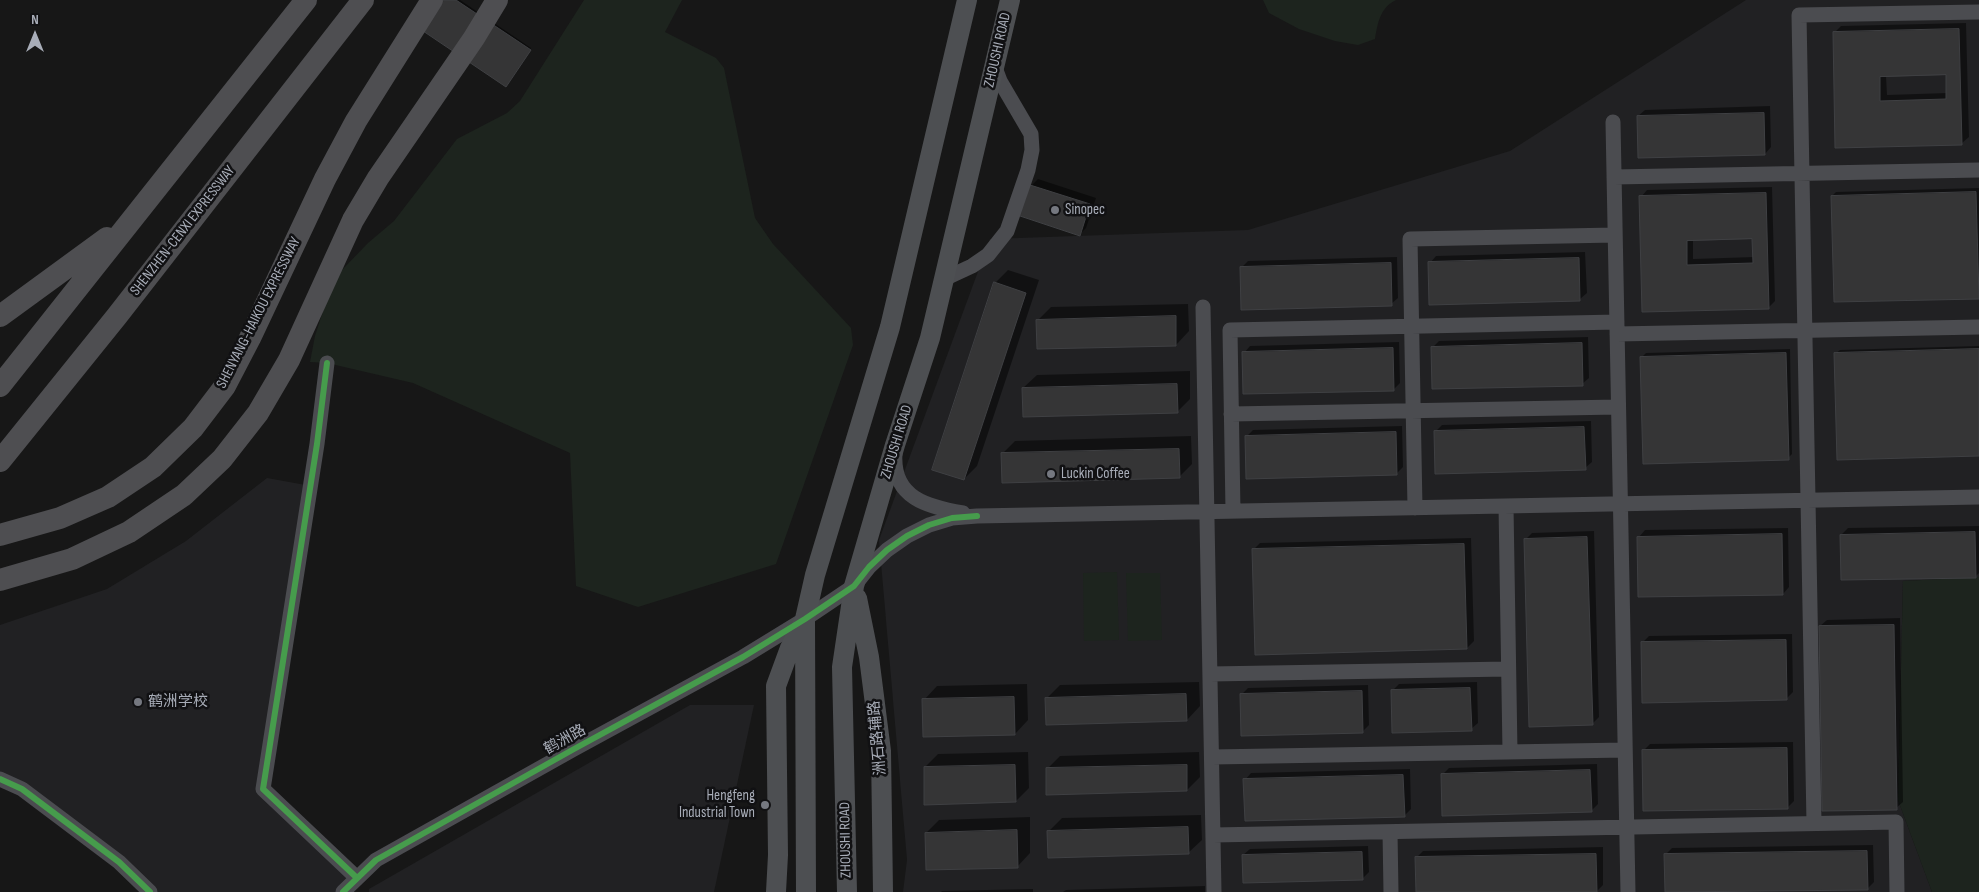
<!DOCTYPE html>
<html>
<head>
<meta charset="utf-8">
<style>
	body { margin:0 }
	#map { position:relative; width:1979px; height:892px; overflow:hidden; background:#171717; font-family:"Sofia Sans Condensed",sans-serif }
	canvas { display:block }
	.north { position:absolute; left:10px; top:10px; width:50px; height:50px; -webkit-text-stroke:4px #111113; paint-order:stroke; rotate:0deg; font-size:14px; font-weight:700; line-height:20px; text-align:center; color:#a8adb8 }
	.north::after { content:''; display:block; margin:auto; width:18px; height:22px; background:#a8adb8; clip-path:polygon(50% 0,100% 100%,50% 72%,0 100%) }
</style>
</head>
<body>
<div id="map">
<canvas width="1979" height="892"></canvas>
<div class="north">N</div>
</div>
<script>
const c = document.querySelector('canvas').getContext('2d');
c.lineJoin = 'round';
function fill(path, color) {
  c.fillStyle = color;
  c.fill(path, 'evenodd');
}
function strokePath(path, color, width, dash) {
  c.strokeStyle = color;
  c.lineWidth = width;
  c.lineCap = dash ? 'butt' : 'round';
  c.setLineDash(dash || []);
  c.stroke(path);
}
function write(font, color, halo, rows, align = 'center') {
  c.font = font + ' "Sofia Sans Condensed","Noto Sans SC",sans-serif';
  c.lineWidth = 5;
  c.setLineDash([]);
  c.textBaseline = 'middle';
  c.strokeStyle = halo;
  c.fillStyle = color;
  for (const [text, x, y, turn = 0] of rows) {
    c.save();
    c.translate(x, y);
    c.rotate((+turn || 0) * Math.PI / 180);
    c.textAlign = isNaN(turn) ? turn : align;
    if (halo) c.strokeText(text, 0, 0);
    c.fillText(text, 0, 0);
    c.restore();
  }
}
fill(new Path2D(`
	M1746,0H1979V577L1903,581L1898,800L1932,892H903L907,860L879,540L990,239L1248,230L1510,151Z
	M267,478L311,486L263,789L357,878L343,892H150L0,779V625L107,589L186,541Z
	M690,705H754L714,892H369V889Z`), '#212123');
fill(new Path2D(`
	M584,0H682L665,32L716,58L724,68L755,218L773,244L851,328L853,345L776,564L638,607L576,586L570,453L413,383L327,363L310,362L315,336L324,308L341,271L368,243L394,221L457,139L507,113L520,101Z
	M1263,0H1396C1380,8 1378,22 1375,39L1358,45L1335,41L1299,29L1269,13Z
	M1117,572L1119,640L1084,641L1083,573Z
	M1126,573H1160L1162,640L1128,641Z
	M1979,577V892H1932L1898,800L1903,581Z`), '#1d241e');
fill(new Path2D(`
	M446,0H460L531,48L507,83Z
	M1966,23L1969,137L1962,143L1837,147L1834,33L1841,26ZM1947,74V93L1887,95L1886,76Z
	M1770,106L1771,147L1765,154L1638,116L1645,110Z
	M1038,179L1096,198L1086,228L1079,235L1022,216L1032,185Z
	M1772,187L1775,301L1769,307L1644,311L1641,197L1647,190ZM1754,238V257L1693,259V240Z
	M1979,188V297L1832,196L1836,192Z
	M1585,252L1587,293L1580,299L1430,263L1436,256Z
	M1397,257L1398,298L1391,304L1241,268L1248,261Z
	M1008,270L1039,280L977,466L964,479L995,283Z
	M1188,304L1189,331L1176,345L1037,321L1051,307Z
	M1588,337L1589,378L1582,384L1432,348L1439,341Z
	M1399,342L1400,383L1394,389L1244,353L1250,346Z
	M1979,346V455L1835,354L1840,350Z
	M1790,349L1792,454L1788,458L1642,357L1646,353Z
	M1190,371V399L1177,412L1023,388L1037,375Z
	M1591,421L1592,462L1585,468L1435,432L1442,425Z
	M1402,426L1403,467L1397,473L1246,437L1253,430Z
	M1191,436L1192,464L1179,477L1002,454L1015,441Z
	M1979,526V573L1975,577L1841,535L1848,528Z
	M1788,528L1789,587L1783,594L1639,537L1645,530Z
	M1594,531L1599,717L1592,724L1525,540L1532,533Z
	M1471,538L1474,641L1467,648L1253,550L1260,543Z
	M1900,618L1903,802L1896,808L1820,626L1827,620Z
	M1792,634L1793,692L1786,699L1642,643L1649,636Z
	M1199,682L1200,706L1187,720L1047,698L1060,685Z
	M1477,682L1478,723L1471,729L1392,691L1399,684Z
	M1027,684L1028,720L1015,734L924,700L937,686Z
	M1368,685L1369,725L1362,732L1241,695L1248,688Z
	M1793,742L1794,801L1787,808L1643,751L1650,744Z
	M1028,752L1029,788L1016,801L925,767L938,754Z
	M1199,752L1200,777L1187,790L1047,769L1060,756Z
	M1597,764L1598,804L1591,811L1443,774L1449,768Z
	M1410,769L1411,809L1404,816L1245,780L1251,773Z
	M1201,815L1202,840L1188,853L1048,832L1062,818Z
	M1030,817V853L1017,867L926,833L939,820Z
	M1873,845L1874,882L1867,889L1665,855L1672,848Z
	M1368,846L1369,872L1362,879L1243,855L1250,849Z
	M1603,847V885L1597,891L1417,892V857L1423,851Z
	M1205,886V892H1063L1066,890Z
	M1033,889V892H941L942,891Z`), '#0007');
const building = new Path2D(`
	M444,0H456L531,50L506,87L423,31Z
	M1959,29L1962,145L1835,148L1833,32ZM1946,75V99L1880,101V77Z
	M1764,113L1765,155L1638,158L1637,116Z
	M1030,185L1090,204L1080,236L1020,216Z
	M1976,192L1979,299L1834,302L1831,196Z
	M1766,193L1769,309L1642,312L1639,196ZM1752,239L1753,263L1687,265V241Z
	M1579,258L1580,301L1429,305L1428,262Z
	M1391,263L1392,306L1241,310L1240,267Z
	M994,282L1026,293L964,480L932,470Z
	M1176,316V346L1037,349L1036,320Z
	M1582,343L1583,386L1432,389L1431,347Z
	M1393,348L1394,391L1243,394L1242,352Z
	M1979,349V456L1837,460L1834,353Z
	M1786,353L1789,460L1643,464L1640,357Z
	M1177,384L1178,413L1023,417L1022,388Z
	M1584,427L1586,470L1435,474L1434,431Z
	M1396,432L1397,475L1246,479L1245,436Z
	M1179,449L1180,478L1002,483L1001,453Z
	M1975,532L1976,578L1841,580L1840,535Z
	M1782,534L1783,595L1638,597L1637,537Z
	M1587,537L1593,725L1529,727L1524,539Z
	M1464,544L1467,649L1255,655L1252,549Z
	M1894,625L1897,810L1822,811L1819,626Z
	M1786,640L1787,700L1642,703L1641,642Z
	M1470,688L1472,731L1392,733L1391,690Z
	M1362,691L1363,733L1241,736L1240,694Z
	M1186,694L1187,721L1046,725L1045,698Z
	M1014,697L1015,735L923,737L922,699Z
	M1787,748L1788,809L1643,811L1642,750Z
	M1015,765L1016,802L924,805V767Z
	M1187,765V791L1046,795V768Z
	M1590,770L1592,812L1442,816L1441,774Z
	M1403,775L1405,817L1245,821L1243,779Z
	M1188,827L1189,854L1048,858L1047,831Z
	M1017,830L1018,868L926,870L925,833Z
	M1867,851L1868,890L1665,892L1664,854Z
	M1362,852L1363,880L1243,883L1242,855Z
	M1596,854L1597,892H1416L1415,857Z`);
fill(building, '#353536');
strokePath(building, '#3f4043', 1);
strokePath(new Path2D(`
	M1613,122L1628,892
	M1614,177L1979,170
	M944,279L972,266L988,255L1007,231L1028,170L1032,150L1031,134L1000,81L994,65
	M1203,307L1214,892
	M1617,334L1979,327
	M327,363L317,444L263,789L357,878
	M1231,414L1618,407
	M895,454C892,498 928,507 963,513
	M1506,506L1510,752
	M1415,508L1410,239L1615,235
	M1233,511L1230,330L1617,322
	M1210,674L1508,669
	M1212,757L1625,750
	M0,779L22,789L119,862L150,892
	M1814,823L1799,15L1979,12
	M1390,832L1391,892
	M1213,835L1896,822L1897,892
	M343,892L376,860L574,749L743,657L805,619L854,586L869,567L887,550L907,536L929,525L952,518L977,516L1979,497`), '#4b4c50', 15);
strokePath(new Path2D(`
	M857,598L869,657L881,751L883,892
	M776,892L778,855L776,686L790,648L804,621
	M806,892L805,619L815,575L890,327L967,0
	M847,892L842,667L854,586L895,445L930,338L1010,0`), '#4d4f52', 20);
strokePath(new Path2D(`
	M0,316L107,238
	M0,386L306,0
	M0,461L117,316L363,0
	M0,535L60,518L108,497L153,467L193,428L225,386L250,338L325,179L356,121L432,0
	M0,580L72,559L129,532L184,495L222,459L258,413L289,360L353,220L378,178L474,38L497,0`), '#4e4e51', 22);
strokePath(new Path2D(`
	M327,363L317,444L263,789L357,878
	M0,779L22,789L119,862L150,892
	M343,892L376,860L574,749L743,657L805,619L854,586L869,567L887,550L907,536L929,525L952,518L977,516`), '#469c4c', 6);
for (const [x, y, r, color] of [
	[1055,210,5,"#757880"],
	[1051,474,5,"#757880"],
	[138,702,5,"#757880"],
	[765,805,5,"#757880"]
]) {
  const dot = new Path2D();
  dot.arc(x, y, r, 0, 2 * Math.PI);
  c.fillStyle = color;
  c.fill(dot);
  strokePath(dot, '#111113', 2);
}
write('15px', '#a8adb8', '#111113', [
	["ZHOUSHI ROAD",998,50,-77],
	["SHENZHEN-CENXI EXPRESSWAY",183,231,-52],
	["SHENYANG-HAIKOU EXPRESSWAY",259,313,-63],
	["ZHOUSHI ROAD",897,442,-73],
	["洲石路辅路",878,738,-95],
	["鹤洲路",565,740,-29],
	["ZHOUSHI ROAD",846,840,-91]
]);
write('15px', '#a8adb8', '#111113', [
	["Sinopec",1065,210],
	["Luckin Coffee",1061,474],
	["鹤洲学校",148,702],
	["Hengfeng",755,796,"right"],
	["Industrial Town",755,813,"right"]
], 'left');
</script>
</body>
</html>
